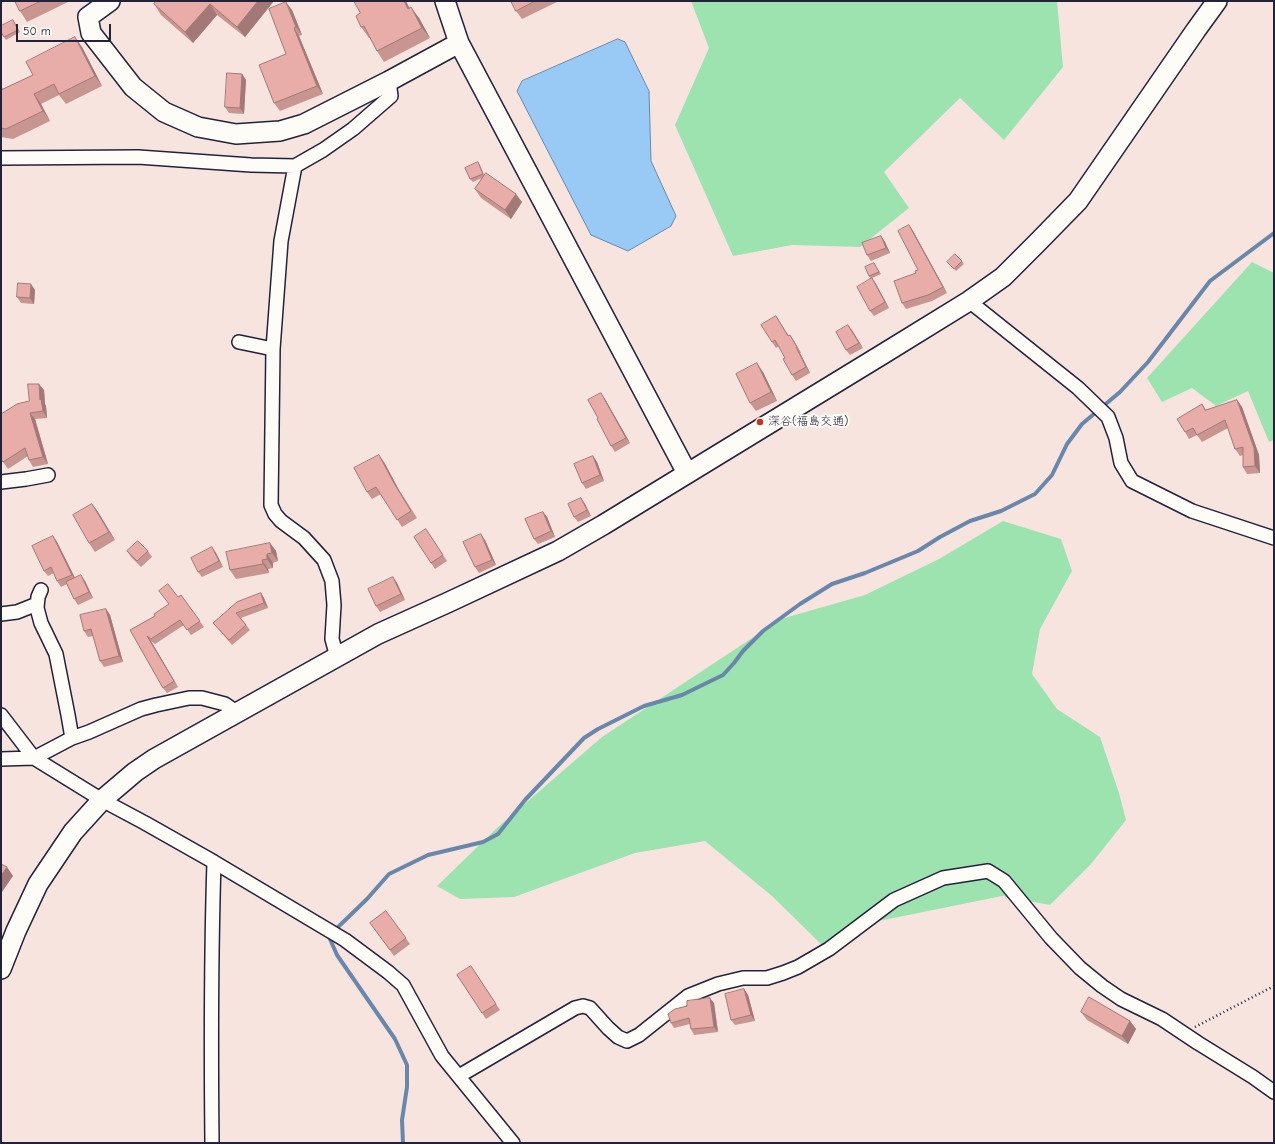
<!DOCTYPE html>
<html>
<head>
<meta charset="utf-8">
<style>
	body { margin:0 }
	#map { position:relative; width:1275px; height:1144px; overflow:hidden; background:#f7e4df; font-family:"Comic Neue",sans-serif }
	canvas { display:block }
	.frame { position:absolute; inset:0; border:2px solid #22223b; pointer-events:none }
	.scale { position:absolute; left:16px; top:24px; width:95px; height:18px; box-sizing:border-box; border:2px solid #22223b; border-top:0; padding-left:5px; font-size:12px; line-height:14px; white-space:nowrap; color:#22223b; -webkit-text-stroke:3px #fdfcf7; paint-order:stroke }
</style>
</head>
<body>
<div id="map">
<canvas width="1275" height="1144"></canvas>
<div class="frame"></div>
<div class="scale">50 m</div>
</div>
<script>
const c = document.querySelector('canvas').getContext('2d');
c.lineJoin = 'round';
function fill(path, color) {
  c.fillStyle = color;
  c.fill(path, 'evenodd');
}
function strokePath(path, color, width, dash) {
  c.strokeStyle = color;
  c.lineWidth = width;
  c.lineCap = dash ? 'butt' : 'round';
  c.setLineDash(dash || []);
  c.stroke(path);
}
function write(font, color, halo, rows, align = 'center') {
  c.font = font + ' "Comic Neue","Klee One",sans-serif';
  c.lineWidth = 4;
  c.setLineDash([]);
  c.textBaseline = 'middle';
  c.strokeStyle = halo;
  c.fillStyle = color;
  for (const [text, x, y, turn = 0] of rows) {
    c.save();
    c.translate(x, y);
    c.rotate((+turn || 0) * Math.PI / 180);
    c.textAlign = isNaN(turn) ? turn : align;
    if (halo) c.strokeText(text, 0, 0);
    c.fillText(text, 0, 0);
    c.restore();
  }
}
fill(new Path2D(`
	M691,1H1057L1063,67L1004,140L960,98L884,172L909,208L860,247L792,245L733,256L675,125L709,48Z
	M1252,262L1274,273V440L1269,442L1248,391L1216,406L1192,388L1162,402L1147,378Z
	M1003,521L1061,539L1072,571L1040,629L1032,674L1057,709L1100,737L1119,793L1126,820L1091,864L1050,905L1002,896L869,923L823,946L772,896L705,841L635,853L514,897L460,899L437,886L498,827L602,737L781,619L865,595L939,559Z`), '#9ce3b0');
const water = new Path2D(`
	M618,39L625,42L649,91L651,161L676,216L671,226L628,251L591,235L517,91L522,81Z`);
fill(water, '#99caf5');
strokePath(water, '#6987ab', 1);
strokePath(new Path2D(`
	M403,1143L402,1120L407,1087V1065L395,1039L337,955L330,939L336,929L367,899L389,874L428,855L483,842L498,834L525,800L584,738L598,729L644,706L682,695L723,675L734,663L743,651L763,631L800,604L832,584L865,573L918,551L940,537L970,521L1001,511L1035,494L1052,475L1067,444L1082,424L1120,392L1148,362L1210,281L1274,233`), '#6987ab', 4);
const street = new Path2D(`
	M1,158L138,157L251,165L295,166
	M969,301L1078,388L1108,417L1116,438L1121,463L1132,481L1192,511L1274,538
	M239,342L273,349
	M1,482L26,479L48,475
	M41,590L38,597L37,608L41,623L56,654L68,715L72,738
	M1,614L17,612L37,604
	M337,657L332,639L334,605L332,581L324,560L304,538L281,521L275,514L271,505L273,349L281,241L295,166L323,150L353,129L391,96L389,81
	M1,715L34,758L102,800L145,823L214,862L345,940L388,972L403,985L442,1056L513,1143
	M1,759L34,758L72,738L89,732L141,709L156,705L189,698H202L225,704L238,713
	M459,1076L575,1008L583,1006L590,1008L608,1028L618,1037L627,1041L639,1035L688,996L718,984L743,978H767L783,973L798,967L829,949L894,900L943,878L988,871L1004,881L1051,938L1080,968L1102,986L1121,999L1162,1019L1198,1043L1253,1077L1274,1092
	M212,1143C211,1049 211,956 214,862`);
const secondary = new Path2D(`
	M110,1L88,17L91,33L133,87L164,112L198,127L236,134L280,131L304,124L389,81L459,43
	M445,1L459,43L687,473
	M1,969L16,931L38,884L73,832L102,800L135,772L154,759L378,634L449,602L558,551L603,525L883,354L969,301L1003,277L1037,243L1078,201L1196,30L1217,1`);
strokePath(street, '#22223b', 16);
strokePath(secondary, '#22223b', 22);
strokePath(new Path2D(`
	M1195,1027L1274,986`), '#22223b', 2.5, [1, 3]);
strokePath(street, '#fdfcf7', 13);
strokePath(secondary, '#fdfcf7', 19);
fill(new Path2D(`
	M15,1H68V2L27,22L20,11Z
	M156,1H274L245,37L217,15L193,43L161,15L154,4Z
	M511,1H559L522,19L516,11Z
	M409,8L419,18L430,38L384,62L377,51L370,38H369L361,27Z
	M292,10L302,35L299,36L323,94L280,111L274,103L286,54Z
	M15,23L20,32L6,40L4,37Z
	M82,47L102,86L66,104L59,95L41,104L50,121L13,139L1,137V86L3,89L33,75Z
	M242,74L246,80L244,114L229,113L225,107Z
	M478,162L480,165L484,175L522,202L511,219L481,198L475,189L482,178L473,182L470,179Z
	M909,225L913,231L947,293L932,301L906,309L902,303L918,270Z
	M881,236L885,242L890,253L871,261L867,255Z
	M962,261L964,264L956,271L947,262Z
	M874,263L881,274L872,278L876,284L889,308L874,316L870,311L871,279L869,276Z
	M35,290L34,304L21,303L17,297Z
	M776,316L789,336L794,341L801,353H800L810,373L796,381L792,375L785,358L779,346L776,348L772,342Z
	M848,325L863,348L850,355L846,350Z
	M763,372L777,401L756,411L750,403Z
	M44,390L45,404L46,406L47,418L35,419L48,464L33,467L29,460L28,456L8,469L1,459L29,401Z
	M605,399L630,443L615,452L611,446L598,418Z
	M1237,400L1242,407L1259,455L1260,473L1247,474L1243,467V455L1240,456L1235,449L1228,428L1202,442L1197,435L1189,439L1185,432L1202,404L1206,410Z
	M593,456L597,462L604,481L586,489L582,483Z
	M384,462L399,490L417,518L402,527L381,494L372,499L367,492Z
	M581,498L585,504L591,516L578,522L574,517Z
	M92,504L98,512L115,540L95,552L89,543Z
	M543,512L547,517L555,537L538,544L534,539Z
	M426,529L447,561L435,569L431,563Z
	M53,536L57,542L75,578L85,581L93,598L78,605L74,599L67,584L61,587L57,581L54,573L48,576L44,571Z
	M485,540L496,565L479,573L475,567Z
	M270,543L276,551L278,561L273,563V568L268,569L269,573L236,579L230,570Z
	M212,547L216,553L223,567L202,577L198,572Z
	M127,551H148L152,557L141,567L131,557Z
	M393,577L397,583L405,600L380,612L376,606Z
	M261,593L264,598L268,608L241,618L250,630L232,645L213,623Z
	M181,595L204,627L191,635L184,625L155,644L151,641L178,687L167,693L163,688L130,630L155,616Z
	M106,609L110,615L123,662L104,667L100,661L93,636L88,637L84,631Z
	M386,911L410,944L394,956L370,923Z
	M475,972L500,1010L486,1019L457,975Z
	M744,989L748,995L755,1021L735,1025L731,1020Z
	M714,1003L718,1032L694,1035L691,1029L690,1024L674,1028L671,1023Z
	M1081,1012L1130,1021L1136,1029L1128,1044L1087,1020Z`), '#c89590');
fill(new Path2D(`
	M258,1H274L245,37L237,27Z
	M404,1H406L415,19L408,9Z
	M286,2L292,10L302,35L296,27Z
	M210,4L217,15L193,43L185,32Z
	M411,7L419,18L430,38L422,28Z
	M294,28L299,36L323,94L317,86Z
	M75,37L82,47L102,86L95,76Z
	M242,74L246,80L244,114L240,108Z
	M34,94L41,104L50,121L43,111Z
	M516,194L522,202L511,219L505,210Z
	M909,225L913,231L947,293L943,287Z
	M881,236L885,242L890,253L886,248Z
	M872,278L876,284L889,308L885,302Z
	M31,284L35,290L34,304L30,298Z
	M848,325L852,330L863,348L859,343Z
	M790,335L794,341L801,353L797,347Z
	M796,347L800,353L810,373L806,367Z
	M757,363L763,372L777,401L771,392Z
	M39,384L44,390L45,404L46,406L47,418L43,411L40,400Z
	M601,393L605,399L630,443L626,438Z
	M1237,400L1242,407L1259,455L1260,473L1255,466Z
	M30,413L35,419L48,464L43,457Z
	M379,455L384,462L399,490L417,518L394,483Z
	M593,456L597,462L604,481L600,475Z
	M581,498L585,504L591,516L587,510Z
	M92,504L98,512L115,540L109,532Z
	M543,512L547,517L555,537L551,531Z
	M481,534L485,540L496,565L492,560Z
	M53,536L57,542L76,580L72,575Z
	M270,543L276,551L278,561L272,553Z
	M212,547L216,553L223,567L219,561Z
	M267,554L273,563V568L267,559Z
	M262,560L268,569L269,573L263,564Z
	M81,575L85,581L93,598L89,592Z
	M393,577L397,583L405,600L401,594Z
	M261,593L264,598L268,608L264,603Z
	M106,609L110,615L123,662L119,656Z
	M147,636L151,641L178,687L174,681Z
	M7,867L13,876L2,892L1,890V876Z
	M744,989L748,995L755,1021L751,1015Z
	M710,998L714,1003L718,1032L714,1027Z
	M1130,1021L1136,1029L1128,1044L1122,1036Z`), '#a27976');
const building = new Path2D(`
	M15,1H41L20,11Z
	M156,1H258L237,27L210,4L185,32L154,4Z
	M354,1H404L408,9L411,7L422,28L377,51L364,26L361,27L356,16L360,13Z
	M511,1H535L516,11Z
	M286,2L296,27L294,28L317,86L274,103L259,65L286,54L269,9Z
	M13,20L18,30L4,37L1,32V26Z
	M75,37L95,76L59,94L54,84L34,94L43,111L6,129L1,128V90L33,75L26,62Z
	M227,73L242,74L240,108L225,107Z
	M478,162L483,174L470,179L465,168Z
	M486,173L516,194L505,210L475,189Z
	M909,225L943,287L928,295L902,303L894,281L916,273L915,271L918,270L898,231Z
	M881,236L886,248L867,255L862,243Z
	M955,254L962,261L954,269L947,262Z
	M874,263L879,272L869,276L865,267Z
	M872,278L885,302L870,311L857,287Z
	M18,283L31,284L30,298L17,297Z
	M776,316L788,336L790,335L797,347H796L806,367L792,375L783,359L785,358L775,340L772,342L761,325Z
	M848,325L859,343L846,350L836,332Z
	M757,363L771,392L750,403L736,374Z
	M28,384H39L40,400L41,399L43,411L30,413L43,457L29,460L25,448L3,462L1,459V414L17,404L29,401Z
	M601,393L626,438L611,446L597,419L598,418L588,400Z
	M1237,400L1254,448L1255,466L1243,467V447L1235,449L1225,420L1197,435L1193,428L1185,432L1177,419L1202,404L1205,410Z
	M379,455L394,483L411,511L397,520L376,487L367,492L354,468Z
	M593,456L600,475L582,483L574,464Z
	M581,498L587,510L574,517L568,504Z
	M92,504L109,532L89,543L73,515Z
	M543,512L551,531L534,539L525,519Z
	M426,529L443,555L431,563L414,537Z
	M481,534L492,560L475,567L463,542Z
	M53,536L72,575L57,581L51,567L44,571L32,546Z
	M138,541L148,551L137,561L127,551Z
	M270,543L272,553L267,554V559L262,560L263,564L230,570L226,552Z
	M212,547L219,561L198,572L191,558Z
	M81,575L89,592L74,599L66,582Z
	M393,577L401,594L376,606L368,589Z
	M168,584L178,597L181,595L200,621L187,630L180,620L151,639L147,636L174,681L163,688L130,630L155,616L154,614L169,604L159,591Z
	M261,593L264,603L236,613L246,625L229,640L213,623L237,602Z
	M106,609L119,656L100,661L91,629L84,631L80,615Z
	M1,864L7,867L1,876Z
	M386,911L406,938L390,950L370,923Z
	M471,966L496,1004L482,1013L457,975Z
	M744,989L751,1015L731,1020L725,994Z
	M1089,997L1130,1021L1122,1036L1081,1012Z
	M710,998L714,1027L691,1029L689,1018L671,1023L668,1014L675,1009L687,1006V1001Z`);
fill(building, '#e8ada8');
strokePath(building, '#a27976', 1);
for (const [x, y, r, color] of [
	[760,422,4,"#c8321e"]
]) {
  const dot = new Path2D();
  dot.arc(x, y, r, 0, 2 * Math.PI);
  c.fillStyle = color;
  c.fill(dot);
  strokePath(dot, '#fdfcf7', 1.5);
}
write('12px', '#22223b', '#fdfcf7', [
	["深谷(福島交通)",768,422]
], 'left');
</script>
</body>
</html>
